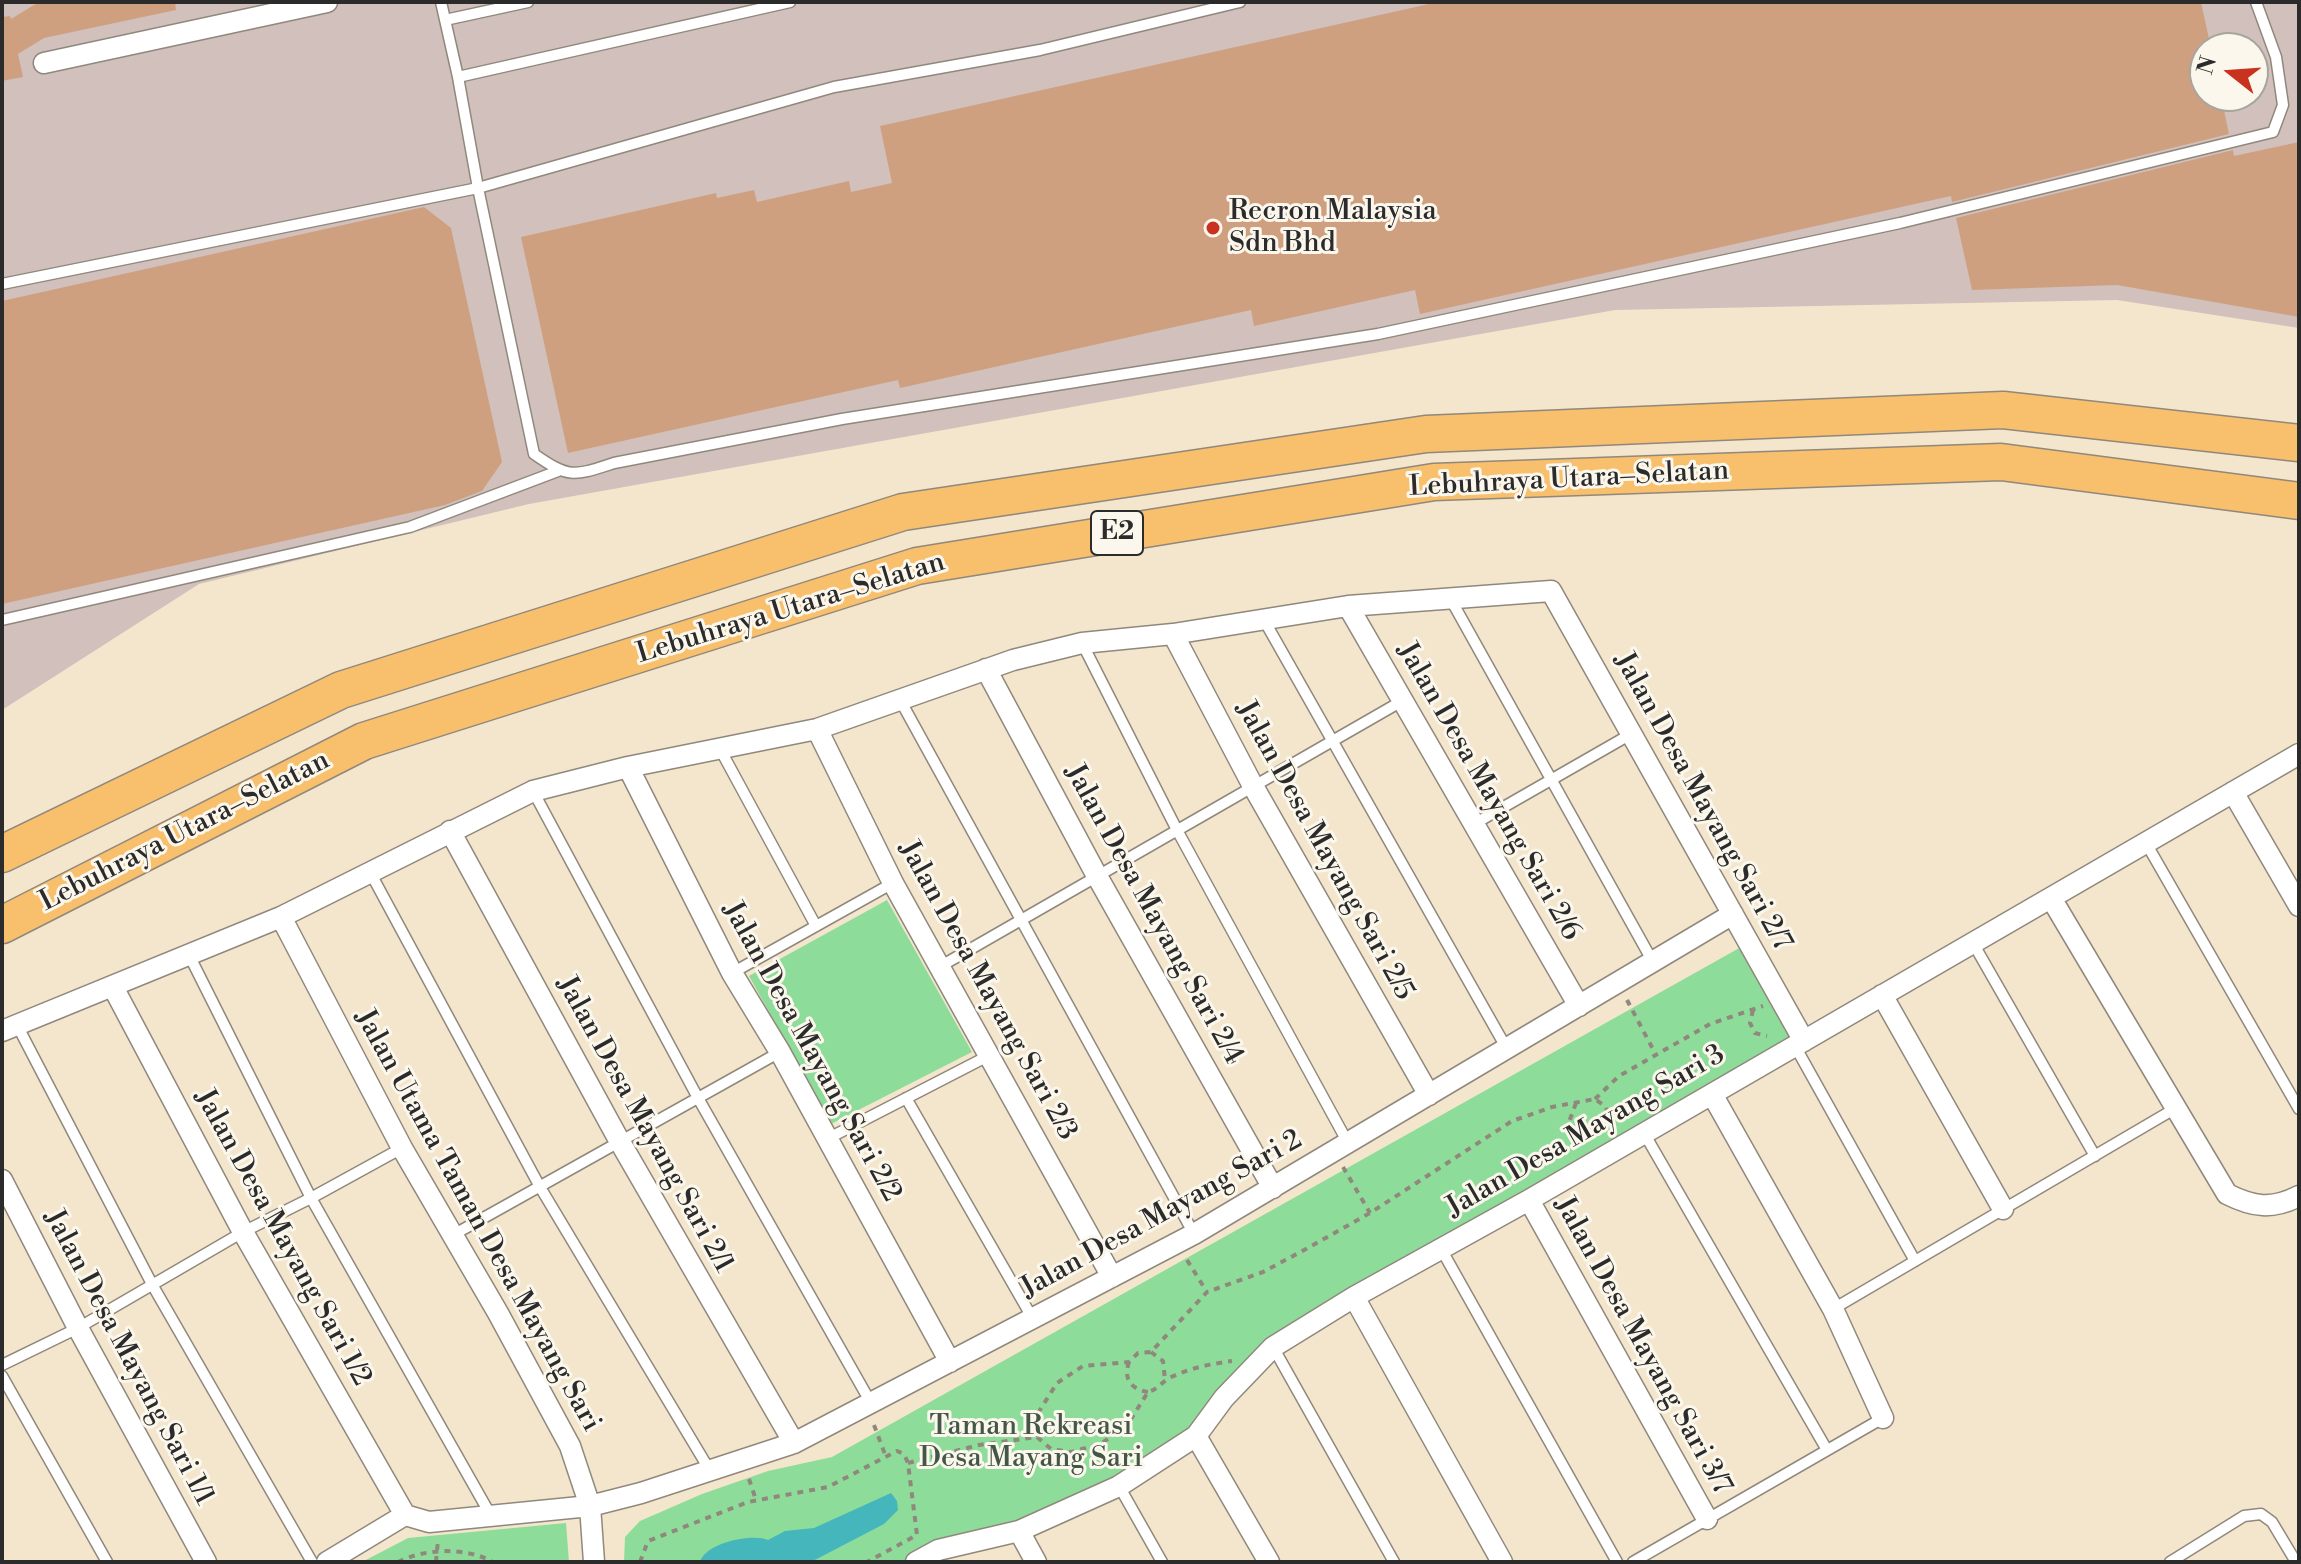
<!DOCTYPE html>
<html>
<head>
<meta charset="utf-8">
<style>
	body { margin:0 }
	#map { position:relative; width:2301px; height:1564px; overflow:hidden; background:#f4e6cd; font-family:"Libre Bodoni",serif }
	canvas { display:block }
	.frame { position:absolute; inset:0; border:4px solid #2b2b2b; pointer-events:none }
	.north { position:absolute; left:2189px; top:32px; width:80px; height:80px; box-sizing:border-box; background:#fbf7ec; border:2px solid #a8a59f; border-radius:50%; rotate:287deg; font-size:22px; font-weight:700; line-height:32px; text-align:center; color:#2b2b2b }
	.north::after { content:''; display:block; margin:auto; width:28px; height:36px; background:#c8321e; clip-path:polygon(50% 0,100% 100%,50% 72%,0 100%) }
</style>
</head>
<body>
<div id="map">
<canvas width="2301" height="1564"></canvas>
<div class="frame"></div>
<div class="north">N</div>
</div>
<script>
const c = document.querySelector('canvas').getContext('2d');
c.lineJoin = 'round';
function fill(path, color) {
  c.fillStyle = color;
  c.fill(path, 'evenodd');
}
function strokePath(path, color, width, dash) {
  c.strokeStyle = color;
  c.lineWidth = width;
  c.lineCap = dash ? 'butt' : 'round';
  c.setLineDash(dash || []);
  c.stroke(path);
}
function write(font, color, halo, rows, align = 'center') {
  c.font = font + ' "Libre Bodoni",serif';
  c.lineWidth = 6;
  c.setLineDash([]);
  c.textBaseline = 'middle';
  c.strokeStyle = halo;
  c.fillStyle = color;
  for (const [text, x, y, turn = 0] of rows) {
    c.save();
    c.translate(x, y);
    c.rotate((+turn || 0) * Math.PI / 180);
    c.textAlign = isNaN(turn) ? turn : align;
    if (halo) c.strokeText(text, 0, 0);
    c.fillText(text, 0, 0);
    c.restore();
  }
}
fill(new Path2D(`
	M2,2H2299V328L2117,300L1615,310L529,504L199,584L2,710ZM2205,48H2253V96H2205Z`), '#d1c0bc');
fill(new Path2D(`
	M887,900L972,1052L831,1124L749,976Z
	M1750,942L1811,1045L1285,1341L1198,1441L1068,1519L1042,1532L937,1545L905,1562H624L625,1537L640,1521L702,1494L768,1471L832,1457Z
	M566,1523L569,1562H362L408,1538Z`), '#8edc9a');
fill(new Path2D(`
	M891,1493L897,1501L898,1510L884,1524L811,1562H700C705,1543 752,1533 768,1540L785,1531L814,1528Z`), '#46b6bd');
fill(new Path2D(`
	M39,2H175L176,10L44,38L18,54L23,77L2,81V17L10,16L11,19Z
	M1438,2H2201L2211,48H2205V96H2221L2229,134L1952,202L1951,196L1420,314L1415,290L1254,326L1251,310L900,388L898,380L568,453L521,237L716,193L717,198L754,190L757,202L849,181L851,192L892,183L880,126Z
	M2299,142V317L2117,285L1972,290L1956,218L2233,150L2234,156Z
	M424,207L451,228L502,462L482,491L445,505L2,604V301Z`), '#cfa080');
const lane = new Path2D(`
	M1240,2L1040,50L834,87L478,188L534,454C570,479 574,476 614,463L842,419L1378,334L1900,223L2273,132L2283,105L2276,57L2256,2
	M445,20L528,2
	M458,77L790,2
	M2,284L478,188L458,77L441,2
	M1450,598L1653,962
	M2,620L410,527L558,471
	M1264,620L1507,1049
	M1082,643L1177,830L1348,1143
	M899,698L1194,1234
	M720,749L816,926
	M533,791L698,1098L871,1403
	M1474,824L1631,734
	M2146,843L2299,1109
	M370,872L540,1187L709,1469
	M1973,943L2095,1156
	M189,955L311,1198L490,1514
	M941,966L1402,701
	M732,973L893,883
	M17,1025L153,1286L312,1562
	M1795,1046L1915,1261
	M906,1098L1033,1319
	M1644,1133L1827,1450
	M827,1139L990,1055
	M453,1235L780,1052
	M1440,1247L1617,1562
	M1833,1309L2176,1108
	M1273,1347L1394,1562
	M2,1365L78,1328L243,1232L311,1198L402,1148
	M2,1376L107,1562
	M1119,1486L1162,1562
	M1633,1562L1883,1418
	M2170,1562L2244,1516L2261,1514L2272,1522L2296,1562`);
const street = new Path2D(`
	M44,63L327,2
	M1348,606L1579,1006
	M1173,634L1253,786L1429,1095
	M986,669L1097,876L1273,1188
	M817,729L893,883L1112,1277
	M628,767L732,973L780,1052L950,1362
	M2233,792L2299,906
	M450,831L620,1142L794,1443
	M2051,898L2227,1194C2253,1207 2272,1210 2299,1196
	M281,917L402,1148L498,1313L570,1446L590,1506L594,1562
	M113,987L243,1232L405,1515
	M1882,995L2003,1209
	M2,1031L281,917L533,791L628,767L817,729L1013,660L1082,643L1173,634L1348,606L1551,591L1804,1041
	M1712,1094L1833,1309L1883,1418
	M2,1180L78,1328L206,1562
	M1529,1200L1707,1519
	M1354,1297L1502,1562
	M1196,1436L1269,1562
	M1019,1531L1036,1562
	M327,1562L405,1515L429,1522L590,1506L641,1493L794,1443L1194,1234L1733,914
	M916,1562L938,1550L1019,1531L1119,1486L1196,1436L1224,1398L1273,1347L1354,1297L1529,1200L2299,754`);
const highway = new Path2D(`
	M2,854L341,690L903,512L1426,434L2003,410L2299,443
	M2,925L364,741L917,566L1434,482L2001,462L2299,501`);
strokePath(lane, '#90887c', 13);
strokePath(street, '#90887c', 23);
strokePath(highway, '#90887c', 39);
strokePath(new Path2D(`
	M1627,1000L1656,1055
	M1753,1010L1750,1023L1755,1033L1767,1036
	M1595,1099L1619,1076L1710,1024L1763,1006
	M1576,1103L1569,1122L1580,1136L1589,1139
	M1343,1167L1370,1213
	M1187,1260L1207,1292
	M1151,1352L1163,1361L1165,1380
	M1129,1362C1123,1379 1131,1389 1148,1392
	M874,1425L886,1457
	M1037,1437L1038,1413L1057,1383L1083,1366L1129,1362L1138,1353L1151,1352L1207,1292L1263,1272L1306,1249L1370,1213L1512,1121L1552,1107L1595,1099L1606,1107L1610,1122L1604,1131
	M1100,1444L1110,1467
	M908,1463L979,1445L1037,1437L1051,1449L1071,1452L1100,1444L1126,1427L1148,1392C1158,1389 1161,1383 1169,1378C1190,1368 1210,1364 1232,1361
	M749,1479L756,1500
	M398,1562C426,1548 466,1547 493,1562
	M436,1562L438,1540
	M640,1562L648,1541L748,1502L828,1487L897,1451L904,1454L908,1463L917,1535L867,1562`), '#90887c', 4, [6, 6]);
strokePath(lane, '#fff', 10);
strokePath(street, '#fff', 20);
strokePath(highway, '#f8bf6c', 36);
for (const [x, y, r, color] of [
	[1213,228,8,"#c8321e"]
]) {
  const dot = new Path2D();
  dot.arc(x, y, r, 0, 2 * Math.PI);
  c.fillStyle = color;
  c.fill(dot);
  strokePath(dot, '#fbf7ec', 3);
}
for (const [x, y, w] of [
	[1117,533,52]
]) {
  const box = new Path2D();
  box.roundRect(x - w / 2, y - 22, w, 44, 6);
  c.fillStyle = '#fbf7ec';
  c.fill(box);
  strokePath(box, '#2b2b2b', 2);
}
write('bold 26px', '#2b2b2b', null, [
	["E2",1117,533]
]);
write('28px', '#2b2b2b', '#fbf7ec', [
	["Recron Malaysia",1229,212],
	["Sdn Bhd",1229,244]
], 'left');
write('28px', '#2b2b2b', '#fbf7ec', [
	["Lebuhraya Utara–Selatan",1569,480,-3],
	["Lebuhraya Utara–Selatan",791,609,-17],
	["Jalan Desa Mayang Sari 2/6",1488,792,60],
	["Jalan Desa Mayang Sari 2/7",1702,802,61],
	["Lebuhraya Utara–Selatan",185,832,-27],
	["Jalan Desa Mayang Sari 2/5",1324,851,61],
	["Jalan Desa Mayang Sari 2/4",1153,915,61],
	["Jalan Desa Mayang Sari 2/3",987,991,61],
	["Jalan Desa Mayang Sari 2/2",811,1052,61],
	["Jalan Desa Mayang Sari 2/1",644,1125,61],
	["Jalan Desa Mayang Sari 3",1586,1132,-30],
	["Jalan Desa Mayang Sari 2",1162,1215,-29],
	["Jalan Utama Taman Desa Mayang Sari",477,1221,61],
	["Jalan Desa Mayang Sari 1/2",282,1238,61],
	["Jalan Desa Mayang Sari 3/7",1642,1346,61],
	["Jalan Desa Mayang Sari 1/1",128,1358,62]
]);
write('28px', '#445747', '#fbf7ec', [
	["Taman Rekreasi",1031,1427],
	["Desa Mayang Sari",1031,1459]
]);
</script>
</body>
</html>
